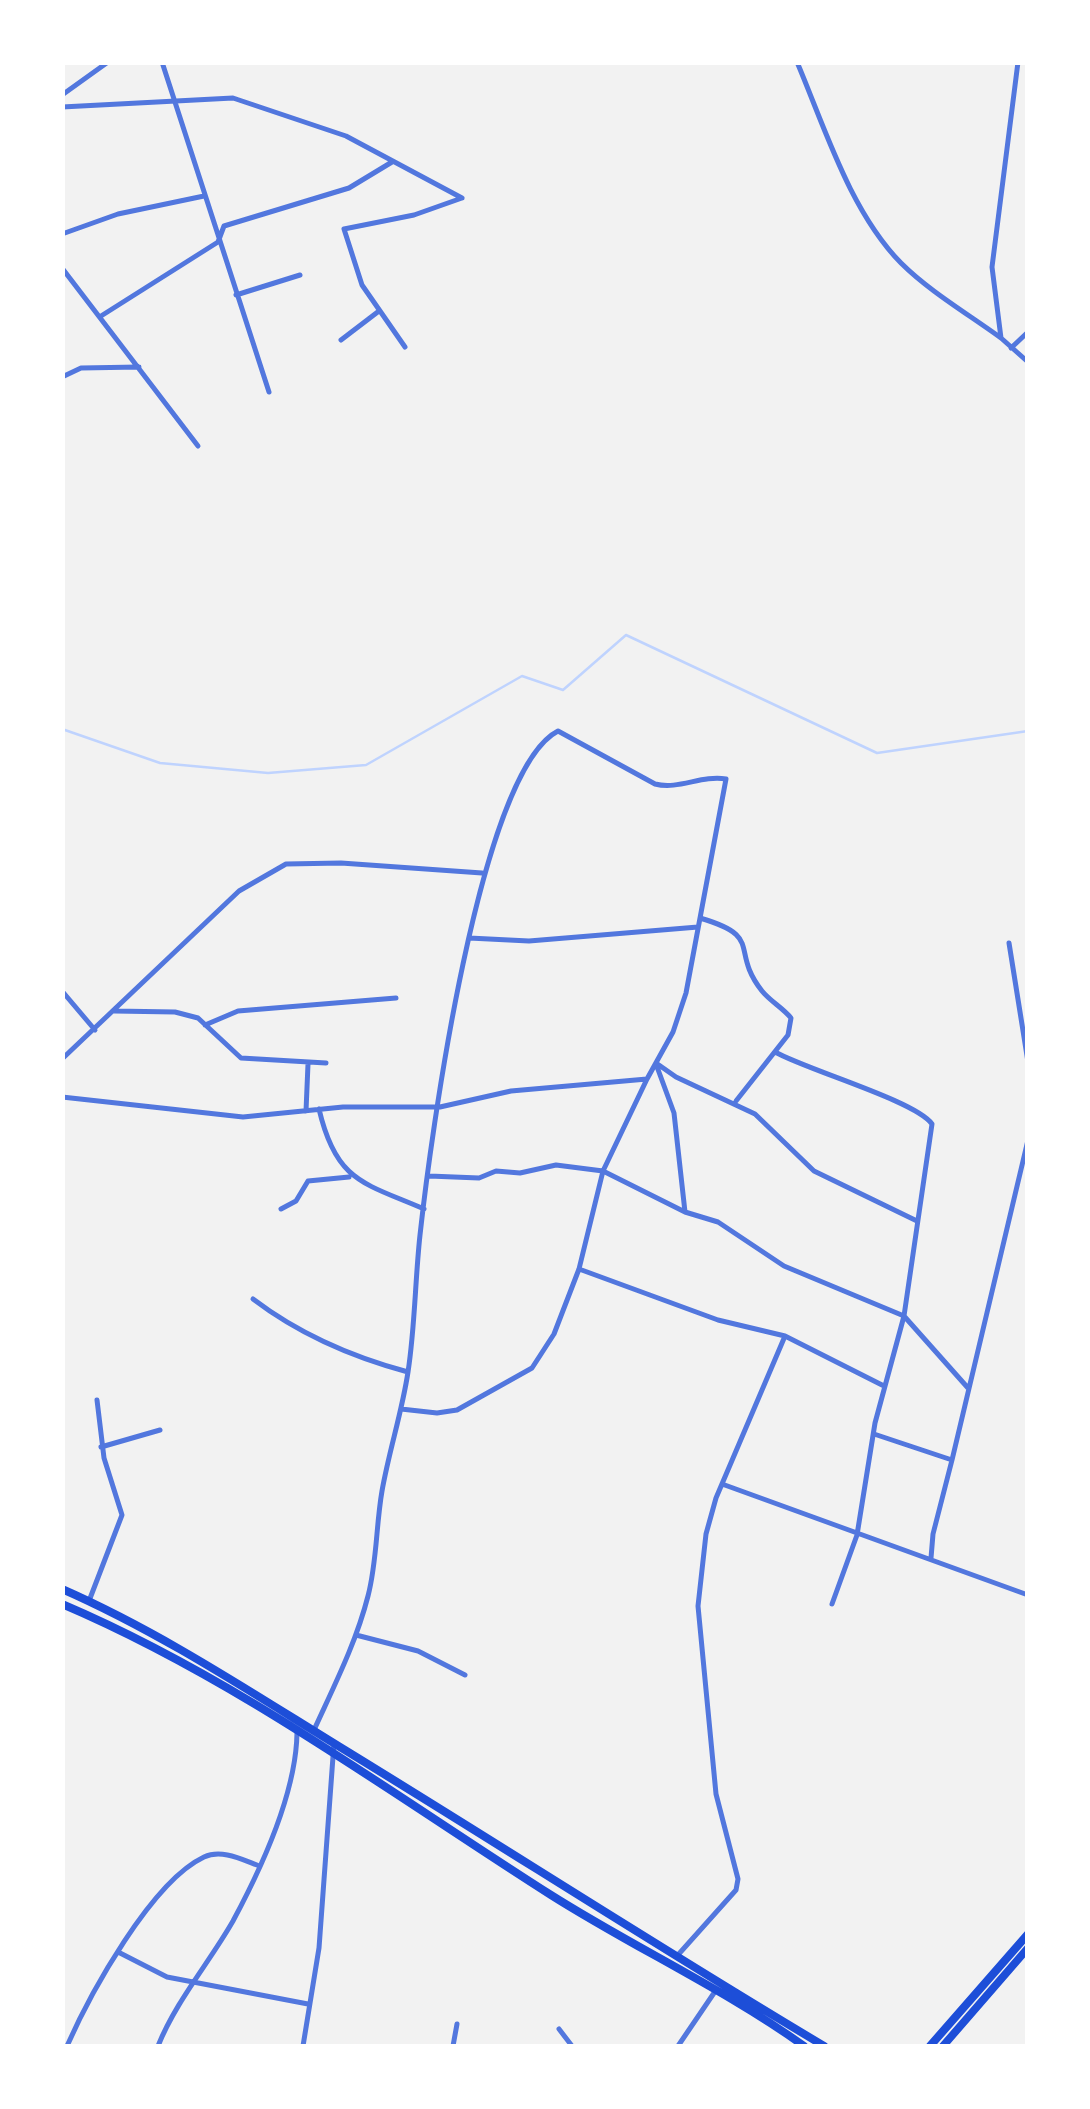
<!DOCTYPE html>
<html>
<head>
<meta charset="utf-8">
<style>
	body { margin:0 }
	#map { position:relative; width:1090px; height:2109px; overflow:hidden; background:#f2f2f2; font-family:Raleway,sans-serif }
	canvas { display:block }
	.frame { position:absolute; inset:0; border:65px solid #fff; pointer-events:none }
</style>
</head>
<body>
<div id="map">
<canvas width="1090" height="2109"></canvas>
<div class="frame"></div>
</div>
<script>
const c = document.querySelector('canvas').getContext('2d');
c.lineJoin = 'round';
function strokePath(path, color, width, dash) {
  c.strokeStyle = color;
  c.lineWidth = width;
  c.lineCap = dash ? 'butt' : 'round';
  c.setLineDash(dash || []);
  c.stroke(path);
}
strokePath(new Path2D(`
	M62,729L160,763L268,773L366,765L522,676L563,690L626,635L877,753L1028,731`), '#bfd3fe', 2.5);
strokePath(new Path2D(`
	M162,62L269,392
	M797,62C825,128 850,211 901,263C929,291 968,314 1001,338
	M1018,62L992,267L1001,338L1028,362
	M62,95L108,62
	M62,107L233,98L346,136L462,198
	M62,234L118,214L204,196
	M62,268L198,446
	M236,295L300,275
	M101,316L218,242L224,226L349,188L392,162
	M341,340L379,311
	M405,347L362,285L344,229L414,215L462,198
	M1011,348L1028,332
	M62,377L81,368L139,367
	M700,918C765,937 729,949 762,991C770,1001 783,1008 791,1018L788,1035L736,1101
	M469,938L529,941L698,927
	M1009,943L1028,1062
	M62,991L95,1030
	M114,1011L175,1012L198,1018L241,1058L326,1063
	M205,1025L238,1011L396,998
	M775,1052C807,1070 916,1101 932,1124L904,1316L875,1423L857,1535L832,1604
	M62,1059L239,891L286,864L341,863L482,873
	M656,1063L676,1077L755,1114L814,1171L917,1221
	M656,1064L674,1113L685,1212
	M62,1097L243,1117L343,1107H440L511,1091L647,1079L673,1032L686,993L726,779C701,775 679,790 655,784L558,731C479,771 430,1143 420,1235C415,1281 415,1327 408,1372C402,1412 389,1451 382,1491C376,1525 377,1562 368,1596C356,1643 334,1686 314,1730
	M319,1109C336,1182 364,1183 424,1209
	M306,1111L308,1064
	M429,1176L479,1178L496,1171L520,1173L556,1165L603,1171L685,1212L718,1222L784,1266L904,1316L968,1388
	M281,1209L296,1201L308,1181L349,1177
	M579,1269L718,1320L785,1336L884,1386
	M253,1299C299,1334 352,1357 408,1372
	M401,1409L437,1413L457,1410L532,1368L554,1334L579,1269L603,1171L647,1079
	M874,1434L952,1460L933,1534L931,1558
	M101,1447L160,1430
	M952,1460L1028,1140
	M722,1484L1028,1595
	M89,1601L122,1515L104,1458L97,1400
	M356,1635L418,1651L465,1675
	M120,1953L167,1977L308,2004
	M677,1956L736,1890L738,1879L716,1794L698,1606L706,1534L716,1498L785,1336
	M559,2029L572,2046
	M67,2046C90,1994 151,1882 204,1857C221,1849 241,1859 257,1865
	M158,2046C176,2001 209,1963 233,1921C262,1867 296,1794 297,1733
	M303,2046L319,1948L334,1743
	M453,2046L457,2024
	M678,2046L714,1993`), '#5277de', 5);
strokePath(new Path2D(`
	M62,1589C160,1632 249,1691 340,1747C502,1846 661,1949 824,2046
	M62,1604C236,1678 392,1794 551,1895C633,1947 726,1990 804,2046`), '#1d4ed8', 8);
strokePath(new Path2D(`
	M930,2046L1028,1934
	M943,2046L1028,1948`), '#1d4ed8', 8);
</script>
</body>
</html>
